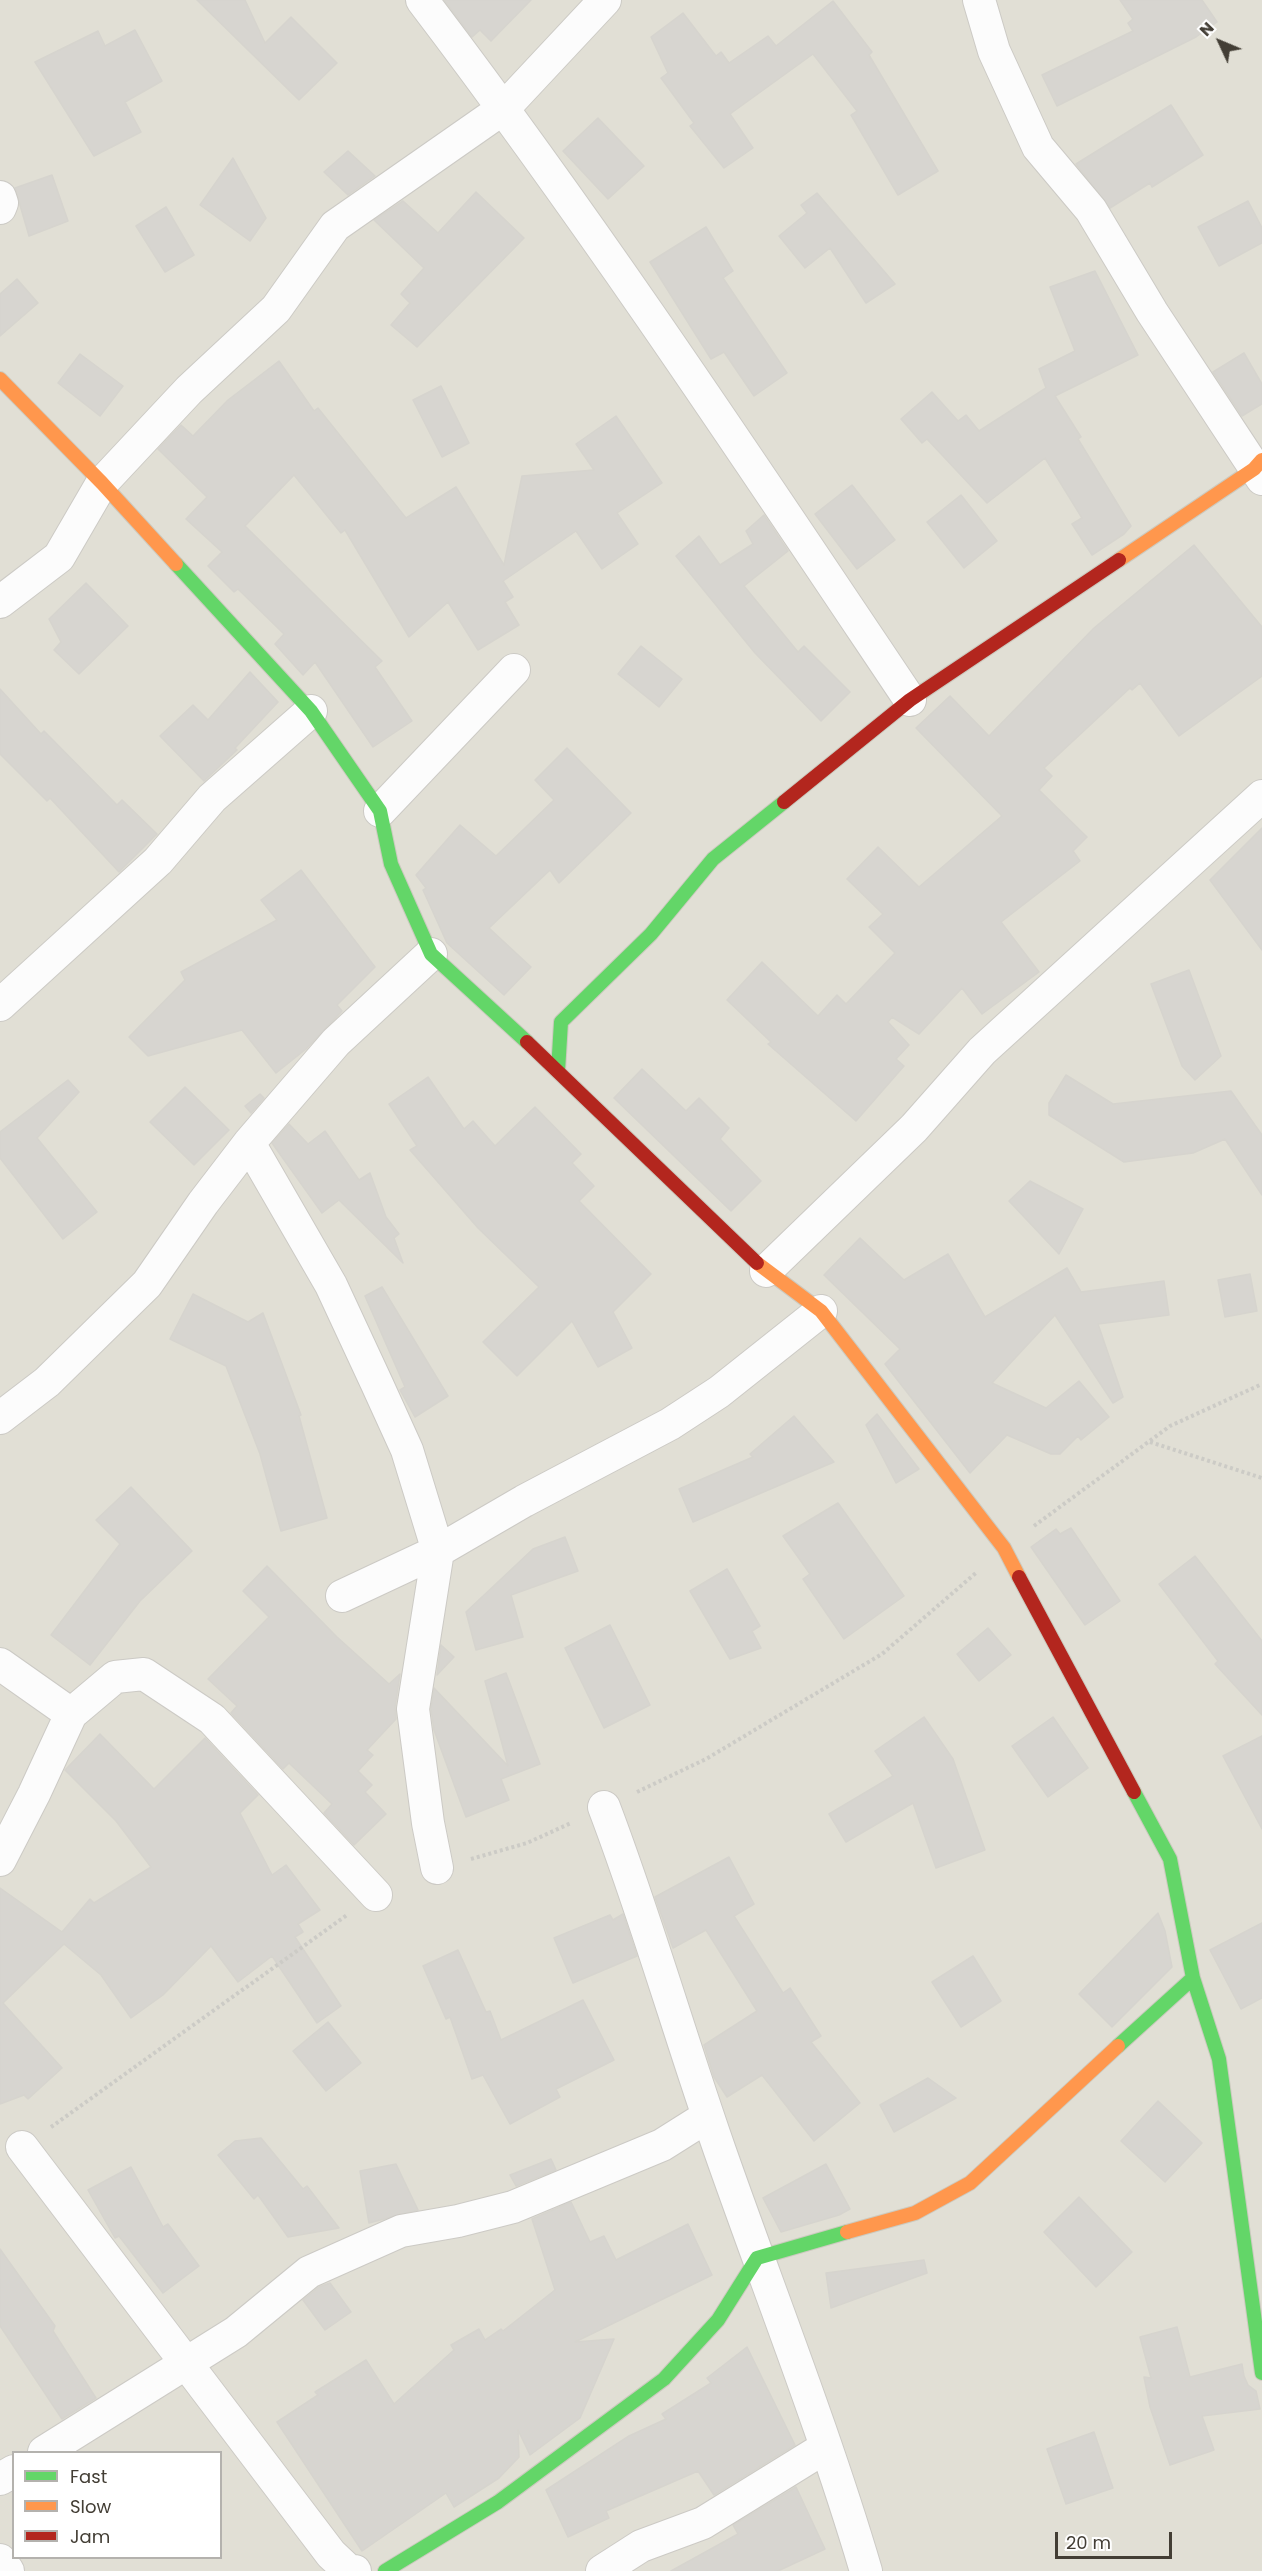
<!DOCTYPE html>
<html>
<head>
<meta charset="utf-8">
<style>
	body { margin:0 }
	#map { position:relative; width:1262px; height:2571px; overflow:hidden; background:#eeede8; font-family:Poppins,sans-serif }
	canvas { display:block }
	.legend { position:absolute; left:12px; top:2451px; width:210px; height:108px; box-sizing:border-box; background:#fff; border:2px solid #b4b2ae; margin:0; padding:8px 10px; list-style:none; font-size:18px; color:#433e35 }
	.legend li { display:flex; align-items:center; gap:12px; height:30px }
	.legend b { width:30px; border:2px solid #b4b2ae }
	.north { position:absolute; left:1190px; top:12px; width:60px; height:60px; -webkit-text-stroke:4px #fff; paint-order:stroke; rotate:314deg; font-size:16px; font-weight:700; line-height:24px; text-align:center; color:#433e35 }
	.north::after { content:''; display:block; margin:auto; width:21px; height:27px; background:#433e35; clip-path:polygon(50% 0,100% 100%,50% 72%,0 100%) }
	.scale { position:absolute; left:1055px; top:2532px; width:117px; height:27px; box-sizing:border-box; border:3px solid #433e35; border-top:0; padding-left:8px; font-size:18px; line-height:21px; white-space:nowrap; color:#433e35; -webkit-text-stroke:4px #fff; paint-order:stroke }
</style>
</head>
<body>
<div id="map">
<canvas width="1262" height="2571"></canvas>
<ul class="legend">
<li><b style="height:8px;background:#63d668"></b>Fast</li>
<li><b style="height:8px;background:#ff974d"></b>Slow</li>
<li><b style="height:8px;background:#b3261e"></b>Jam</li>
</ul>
<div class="north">N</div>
<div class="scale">20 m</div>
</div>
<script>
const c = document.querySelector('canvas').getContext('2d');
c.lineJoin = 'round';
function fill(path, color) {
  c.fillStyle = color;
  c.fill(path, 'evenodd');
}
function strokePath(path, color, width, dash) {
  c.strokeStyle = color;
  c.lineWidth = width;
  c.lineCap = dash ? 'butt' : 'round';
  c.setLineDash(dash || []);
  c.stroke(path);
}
fill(new Path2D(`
	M0,0H1262V2571H0ZM14,2452H220V2558H14Z`), '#e1dfd5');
const building = new Path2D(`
	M197,0H245L265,43L291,17L337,63L299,100Z
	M444,0H531L491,41L480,30L472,37Z
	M1120,0H1202L1217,22L1196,37L1057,106L1042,75L1133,31L1128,23L1133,19Z
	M833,1L872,52L869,55L938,171L898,195L851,115L857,111L813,54L730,114L753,148L724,168L690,126L694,123L661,78L668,73L651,37L683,13L716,56L721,52L729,63L768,36L776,46Z
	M135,30L162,81L125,102L141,132L94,156L35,62L98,31L105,46Z
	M1171,105L1203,155L1152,187L1150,183L1110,208L1076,164Z
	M598,118L644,166L608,199L563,151Z
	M348,151L375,176L348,195L324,172Z
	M233,158L266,218L250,241L200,205Z
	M52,175L68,221L29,236L15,188Z
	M476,192L524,238L417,347L391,325L410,303L401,294L424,268L374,220L403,201L438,233Z
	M817,193L895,284L866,303L830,248L805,268L779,236L807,213L801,205Z
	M1248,201L1262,228V243L1219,266L1198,227Z
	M166,207L194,255L165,272L136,226Z
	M706,227L733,271L723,278L787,373L754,396L724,352L711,359L650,262Z
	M1095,271L1138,355L1055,396L1081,437L1078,439L1131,526L1124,534L1092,555L1072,524L1082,518L1045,458L987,503L927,439L922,443L901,419L932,392L958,421L966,415L979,431L1046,388L1039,369L1075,351L1050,287Z
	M17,279L38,303L0,336V294Z
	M1244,353L1262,384V404L1242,416L1213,372Z
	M80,354L123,386L100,416L58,383Z
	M279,361L314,411L318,408L406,518L456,487L504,565L522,476L594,470L576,444L616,416L662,483L617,513L638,544L602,569L576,531L503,581L513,597L505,602L519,625L478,650L448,602L409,637L345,530L341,533L294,475L245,526L382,661L375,667L412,721L373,747L315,662L303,675L275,644L284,634L238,589L234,592L208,566L222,552L186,519L207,497L158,449L181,425L193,436L228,400Z
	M441,386L469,443L442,457L413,400Z
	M852,485L895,540L857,569L815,514Z
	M961,495L997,541L964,568L927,522Z
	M764,515L788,551L744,586L798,652L804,646L850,692L821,721L755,653L676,556L699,536L720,565L753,544L746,531Z
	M1194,545L1262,627V676L1179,736L1140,683L1132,690L1130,688L1044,768L1052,776L1039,790L1087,837L1073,851L1080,861L1001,922L1039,972L982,1014L962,988L919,1034L892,1017L888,1022L909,1045L896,1059L904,1066L856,1121L768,1044L771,1042L727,1000L762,962L818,1016L837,995L846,1004L895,953L869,927L883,914L847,879L878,847L919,887L1002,816L916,728L950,696L989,736L1094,628Z
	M86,583L128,626L79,674L54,650L61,642L49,619Z
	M641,646L682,679L659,707L618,674Z
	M250,672L278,702L235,748L237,750L204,781L160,736L193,705L208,720Z
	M0,689L41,734L44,731L117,805L122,800L157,834L119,872L50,798L47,801L0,754Z
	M567,748L631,813L559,883L550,870L489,928L531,967L504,995L447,943L423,890L426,888L416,875L460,825L496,856L554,800L535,780Z
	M1262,828V950L1210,880Z
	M301,870L375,967L337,1005L342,1011L306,1049L276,1073L242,1030L148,1056L129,1037L185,980L181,972L277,920L261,900Z
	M1189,970L1221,1056L1195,1080L1182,1066L1151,984Z
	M642,1069L686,1111L699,1098L729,1128L720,1139L761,1181L731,1211L614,1098Z
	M1066,1075L1113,1104L1231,1091L1262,1135V1195L1225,1139L1193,1153L1124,1162L1049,1115V1103Z
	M428,1077L464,1129L473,1121L495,1146L535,1107L581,1154L572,1163L594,1186L579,1201L651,1274L613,1312L632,1348L598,1367L572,1321L517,1376L483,1342L539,1287L478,1228L410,1150L417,1146L389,1104Z
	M68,1080L79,1092L37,1138L97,1212L63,1239L0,1158V1132Z
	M185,1087L229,1130L194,1165L150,1122Z
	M260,1094L264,1098L251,1113L245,1106Z
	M289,1124L308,1144L325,1131L359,1180L370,1173L386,1217L399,1234L394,1238L403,1263L339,1200L322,1213L272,1143Z
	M1030,1181L1083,1209L1059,1254L1009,1201Z
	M860,1238L904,1280L948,1254L985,1317L1067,1268L1081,1292L1164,1281L1169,1315L1098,1324L1123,1397L1113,1403L1055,1315L992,1383L1046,1408L1079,1381L1109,1417L1081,1440L1078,1436L1060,1454H1051L1007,1435L970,1473L885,1364L900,1349L824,1275Z
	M1250,1274L1257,1311L1225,1317L1218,1280Z
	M382,1287L448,1396L415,1417L400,1390L405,1387L365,1296Z
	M193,1294L248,1322L263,1313L301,1415L299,1416L327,1518L281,1531L260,1454L226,1366L170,1339Z
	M877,1414L919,1469L896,1483L866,1425Z
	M794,1416L834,1462L693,1522L679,1489L753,1457L750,1454Z
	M131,1487L192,1551L140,1601L90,1665L51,1635L120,1544L96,1520Z
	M838,1503L904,1596L844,1639L803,1579L810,1574L783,1536Z
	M1071,1528L1120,1601L1085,1625L1031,1547L1056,1529L1060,1534Z
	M565,1537L578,1571L511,1595L523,1637L476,1650L466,1612L533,1549Z
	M1195,1556L1262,1641V1715L1215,1664L1218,1661L1159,1584Z
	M267,1566L337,1637L389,1684L400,1674L395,1707L396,1719L367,1750L373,1755L358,1771L372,1785L365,1792L386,1814L354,1845L324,1813L332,1804L289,1763L283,1769L231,1713L237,1706L208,1679L269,1617L243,1591Z
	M727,1569L760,1626L752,1631L761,1648L730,1659L690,1591Z
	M610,1625L650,1705L604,1728L565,1648Z
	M988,1628L1011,1655L979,1681L957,1654Z
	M441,1645L454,1657L437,1675Z
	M506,1673L540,1764L501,1779L509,1800L466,1817L434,1730L431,1709L434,1688L508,1766L485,1681Z
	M924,1717L953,1759L985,1850L936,1868L913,1803L846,1842L829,1814L893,1776L875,1751Z
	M1053,1717L1088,1768L1048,1797L1012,1746Z
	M100,1734L154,1789L205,1738L258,1795L240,1813L272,1875L286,1865L320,1910L298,1924L303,1932L295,1937L341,2006L317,2023L272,1956L238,1982L211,1946L163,1995L131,2018L101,1975L64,1944L3,2003L62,2068L28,2099L24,2095L0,2104V1888L62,1932L90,1899L94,1903L151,1867L116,1821L65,1770Z
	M1262,1736V1829L1223,1756Z
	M729,1857L754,1904L734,1916L783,1993L790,1988L821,2036L811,2042L860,2103L814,2141L762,2075L727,2097L714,2077L704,2045L757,2011L706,1930L673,1948L655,1897Z
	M1158,1913L1165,1931L1172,1967L1112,2027L1079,1994Z
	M623,1914L637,1956L573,1983L554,1938L610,1915L613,1920Z
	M1262,1923V1998L1241,2009L1210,1950Z
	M458,1950L486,2012L490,2011L501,2040L583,2000L614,2060L556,2089L560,2097L510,2124L483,2075L472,2079L450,2017L446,2019L423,1966Z
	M973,1956L1001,2001L961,2027L932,1982Z
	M328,2022L361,2063L326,2091L293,2051Z
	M928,2078L956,2098L894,2132L880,2105Z
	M1158,2101L1202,2143L1165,2182L1121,2141Z
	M261,2138L303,2189L307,2186L339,2228L288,2237L258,2195L254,2199L218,2155L235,2141Z
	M551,2159L556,2170L516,2186L510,2175Z
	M396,2164L418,2210L369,2223L360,2171Z
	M826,2164L850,2209L839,2215L781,2232L763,2198Z
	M131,2167L163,2227L168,2224L199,2266L163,2293L119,2236L115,2238L88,2190Z
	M1079,2197L1132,2252L1096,2287L1044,2232Z
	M571,2202L590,2242L604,2236L616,2260L688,2224L712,2275L575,2342L614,2339L580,2418L530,2455L518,2430L519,2457L499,2478L454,2507L446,2493L362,2551L277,2422L318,2395L315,2392L366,2360L394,2404L454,2350L451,2345L479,2329L485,2340L501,2329L503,2331L555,2290L532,2219Z
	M0,2249L55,2326L53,2331L96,2398L62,2419L0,2326Z
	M924,2260L927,2273L831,2308L826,2273Z
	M330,2283L351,2312L325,2330L303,2300L319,2287Z
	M1177,2327L1190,2377L1242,2364L1244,2376L1248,2385L1256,2391L1260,2409L1202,2416L1214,2450L1170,2465L1150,2407L1144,2377L1151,2378L1140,2337Z
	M747,2347L795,2445L714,2495L698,2471L606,2511L609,2518L568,2537L546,2490L629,2436L666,2419L662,2414L711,2383L707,2378Z
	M1094,2432L1113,2488L1066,2504L1047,2449Z
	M796,2487L825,2549L778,2571H671L738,2534L733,2525Z`);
fill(building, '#d7d5d0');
strokePath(building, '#d6d4ce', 1.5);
const street = new Path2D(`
	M422,0C594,226 751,463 910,700
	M979,0L994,51L1038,147L1091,210L1152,312L1262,479
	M0,197L2,203L0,208
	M0,602L59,557L102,483L189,390L276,309L335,226L504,108L605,0
	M380,811L514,670
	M0,1005L158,861L212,798L311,711
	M249,1143L331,1285L377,1384L407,1450L438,1551L413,1709L428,1823L437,1868
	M766,1271L914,1128L982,1051L1262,796
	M0,1418L47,1382L147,1284L203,1203L249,1143L336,1042L431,954
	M342,1596L438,1551L524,1501L670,1424L719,1392L821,1311
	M0,1664L71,1714
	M604,1807C647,1920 680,2037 720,2151C769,2291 824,2429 866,2571
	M0,1860L34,1794L71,1714L115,1677L144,1674L212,1719L376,1895
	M22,2147L331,2554L348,2570L355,2571
	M44,2452L236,2332L309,2272L401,2231L458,2221L513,2207L662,2145L708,2116
	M0,2479L14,2471
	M0,2560L8,2571
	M602,2571L641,2546L703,2523L826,2447`);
const fast = new Path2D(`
	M176,564L311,711L380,811L391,864L431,954L527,1042
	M558,1071L561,1022L651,934L713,859L784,802
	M1134,1792L1170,1859L1193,1978L1219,2059L1262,2373
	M1118,2046L1193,1978
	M385,2571L498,2502L664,2379L718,2320L757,2258L847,2232`);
const slow = new Path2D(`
	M0,379L102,483L176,564
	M1119,560L1254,469L1262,460
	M757,1263L821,1311L1004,1548L1019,1577
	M847,2232L915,2213L970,2183L1118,2046`);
const jam = new Path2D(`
	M784,802L910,700L1119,560
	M527,1042L757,1263
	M1019,1577L1134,1792`);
strokePath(street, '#cccac5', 34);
strokePath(fast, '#cccabf', 16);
strokePath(slow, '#cccabf', 16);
strokePath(jam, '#cccabf', 16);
strokePath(new Path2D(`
	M1150,1442L1262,1478
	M1034,1526L1170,1426L1262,1384
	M637,1792L706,1759L882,1654L977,1572
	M471,1859L527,1843L571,1823
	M51,2127L347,1915`), '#cccbc6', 4, [3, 3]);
strokePath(street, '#fcfcfc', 32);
strokePath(fast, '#63d668', 14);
strokePath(slow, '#ff974d', 14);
strokePath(jam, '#b3261e', 14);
</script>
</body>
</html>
